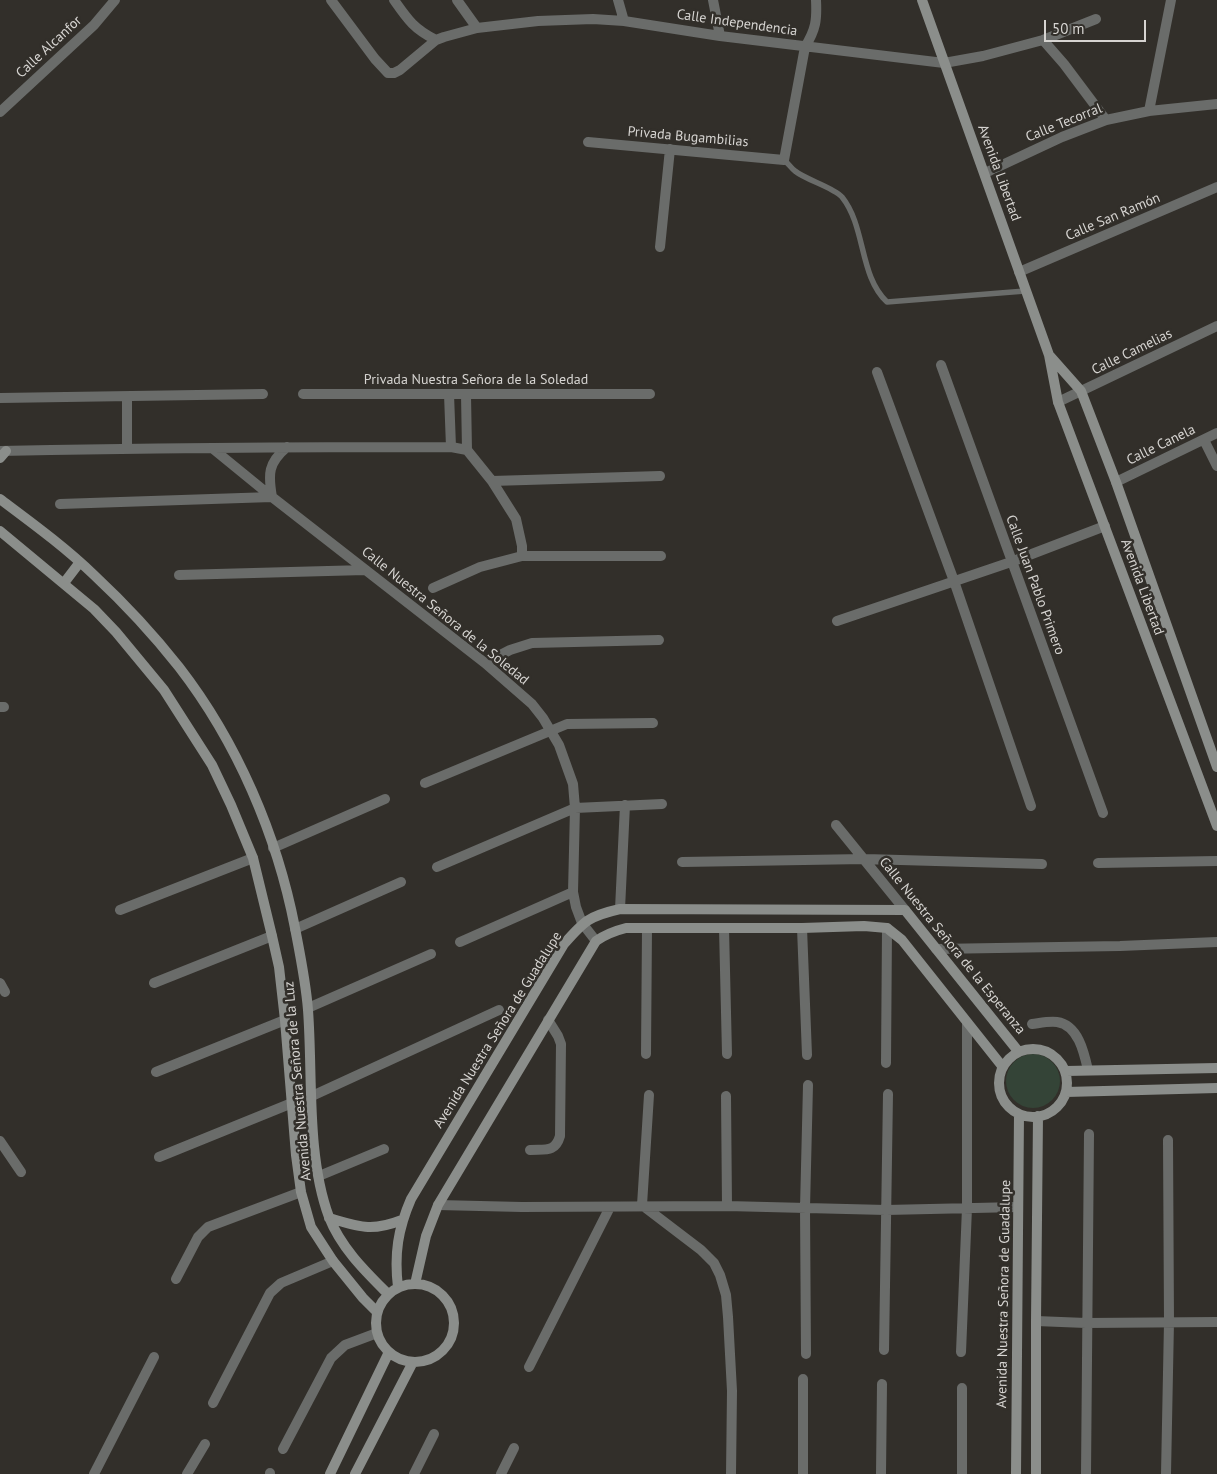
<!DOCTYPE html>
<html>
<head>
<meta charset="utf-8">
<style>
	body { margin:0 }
	#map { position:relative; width:1217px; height:1474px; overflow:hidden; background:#322f2a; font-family:"PT Sans",sans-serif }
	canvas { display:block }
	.scale { position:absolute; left:1044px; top:20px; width:102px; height:22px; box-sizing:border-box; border:2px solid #d6d4d1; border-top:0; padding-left:6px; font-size:15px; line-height:18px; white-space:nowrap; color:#d6d4d1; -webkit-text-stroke:4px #322f2a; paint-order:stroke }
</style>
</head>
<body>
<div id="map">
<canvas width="1217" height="1474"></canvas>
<div class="scale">50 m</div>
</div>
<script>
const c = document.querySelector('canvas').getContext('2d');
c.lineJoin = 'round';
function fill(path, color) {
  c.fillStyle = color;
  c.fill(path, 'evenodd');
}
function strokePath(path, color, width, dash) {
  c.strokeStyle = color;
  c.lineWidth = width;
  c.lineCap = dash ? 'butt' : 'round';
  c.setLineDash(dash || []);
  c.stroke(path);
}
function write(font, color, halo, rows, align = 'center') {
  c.font = font + ' "PT Sans",sans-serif';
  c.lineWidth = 5;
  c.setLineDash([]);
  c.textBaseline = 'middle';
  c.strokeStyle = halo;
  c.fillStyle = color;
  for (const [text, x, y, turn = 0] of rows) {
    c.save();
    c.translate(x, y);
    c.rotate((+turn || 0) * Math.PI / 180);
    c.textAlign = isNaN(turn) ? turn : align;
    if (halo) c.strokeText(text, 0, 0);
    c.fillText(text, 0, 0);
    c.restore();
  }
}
fill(new Path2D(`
	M1006 1081a27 27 0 1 1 54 0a27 27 0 1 1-54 0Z`), '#344437');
strokePath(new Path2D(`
	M784,160C788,163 791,168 795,171C806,180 833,187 842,197C866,227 859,276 887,302L1025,291`), '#6a6c6a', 5.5);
strokePath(new Path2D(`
	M331,0L375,59L388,73H394L400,70L436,40L444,37L477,28L538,21L593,19L624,21L720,36L944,63L983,56L1043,40L1064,64L1106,120
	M394,0C408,20 414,29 436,40
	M457,0L477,28
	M618,0L624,21
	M713,0L720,36
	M1043,40L1096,19
	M1149,111L1171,0
	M0,112L94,25L115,0
	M588,142L784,160L805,47C816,29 817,20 816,0
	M985,173L1062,137L1106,120L1149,111L1217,104
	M660,247L670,149
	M1019,272L1217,187
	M941,365L1103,813
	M877,372L954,581L1031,806
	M303,394H650
	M449,394L451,447
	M466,395L467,450L492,481L516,519L522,546V556
	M127,397V448
	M0,398L263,394
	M1058,402L1217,326
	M1204,440L1217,466
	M212,448L272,497L485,663L532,704L543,718L559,745L573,784L575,808L573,892L576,907L582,923L596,941
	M0,451C150,448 301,447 451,447L467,450
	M492,481L660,476
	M1116,482L1217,433
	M60,504L272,497C268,474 268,463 287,447
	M179,575L365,570
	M433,588L480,567L522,556H661
	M837,621L1011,562L1105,526
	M485,663L510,650L532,643L659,640
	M0,707H4
	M425,783L567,724L653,723
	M836,825L905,910
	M273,848L385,799
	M682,862L865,859L1042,864
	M1098,863L1217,861
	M437,867L575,808L662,804
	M620,909L625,805
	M120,910L253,858
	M724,928L727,1054
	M802,928L807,1055
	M295,929L401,882
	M460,942L573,892
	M936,949L1120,946L1217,942
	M0,983L5,992
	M154,983L272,936
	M308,1008L431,954
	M1032,1024C1040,1023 1049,1021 1057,1022C1078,1025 1084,1052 1088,1070
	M646,1054L647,928
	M886,1063L887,928
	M156,1072L285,1020
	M649,1095L642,1205L701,1250L714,1263L720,1275L726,1295L728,1317L732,1391L731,1474
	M312,1096L499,1010
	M726,1096L727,1206
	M0,1141L21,1172
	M530,1150C545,1149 555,1153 560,1136L561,1044L558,1036L548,1020
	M159,1157L292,1103
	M319,1176L384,1149
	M438,1205L522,1207L727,1206L886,1210L1018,1207
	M176,1279L198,1237L208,1227L301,1192
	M1036,1321L1086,1323L1217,1322
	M884,1350L888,1094
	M961,1352L967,1208V1024
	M806,1354L805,1208L808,1085
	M529,1367L610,1207
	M213,1403L270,1293L281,1283L333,1261
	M283,1449L331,1358L345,1345L377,1333
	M94,1474L154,1357
	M187,1474L205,1444
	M270,1474V1473
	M414,1474L434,1434
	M501,1474L514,1448
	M803,1474V1379
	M881,1474L882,1384
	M962,1474V1388
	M1086,1474L1089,1134
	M1166,1474L1169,1322L1168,1140`), '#6a6c6a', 10);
strokePath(new Path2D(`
	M922,0L1049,355L1058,402L1217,826
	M1050,356L1081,391L1116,482L1217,767
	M0,458L6,451
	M0,499C32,523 65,547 94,575C124,603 153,634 179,667C237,742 277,835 295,928C300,954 306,983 308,1010C313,1076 306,1155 329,1217C341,1248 366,1272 388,1294
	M0,531L94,609L116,632L164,690L212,765L231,805L253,858L272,936L279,967L285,1020L296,1155L301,1192L311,1227L333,1261L363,1298L377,1312
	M64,583L80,562
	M999 1083a34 34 0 1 1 68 0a34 34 0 1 1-68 0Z
	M1066,1071L1217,1068
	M1066,1092L1217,1088
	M329,1218C360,1227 371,1232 402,1220
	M415,1284L426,1236L438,1205L596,941C606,934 614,931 626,928H802L864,926L887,928L902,940L1002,1066
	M376 1323a39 39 0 1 1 78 0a39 39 0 1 1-78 0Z
	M398,1287C394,1254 398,1229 411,1199L564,944C584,921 589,916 620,909L905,910L1018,1051
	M330,1474L389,1352
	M355,1474L413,1362
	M1016,1474L1019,1114
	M1036,1474V1321L1038,1116`), '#8b8e8b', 10);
write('14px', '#d6d4d1', '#322f2a', [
	["Calle Independencia",737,23,8],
	["Calle Alcanfor",49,47,-43],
	["Calle Tecorral",1064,123,-22],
	["Privada Bugambilias",688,137,5],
	["Avenida Libertad",999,173,70],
	["Calle San Ramón",1113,217,-23],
	["Calle Camelias",1132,352,-26],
	["Privada Nuestra Señora de la Soledad",476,380],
	["Calle Canela",1161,445,-26],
	["Calle Juan Pablo Primero",1035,585,70],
	["Avenida Libertad",1142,587,70],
	["Calle Nuestra Señora de la Soledad",445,616,39],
	["Calle Nuestra Señora de la Esperanza",952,946,51],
	["Avenida Nuestra Señora de Guadalupe",498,1030,-58],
	["Avenida Nuestra Señora de la Luz",298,1081,-95],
	["Avenida Nuestra Señora de Guadalupe",1004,1294,-89]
]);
</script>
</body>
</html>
